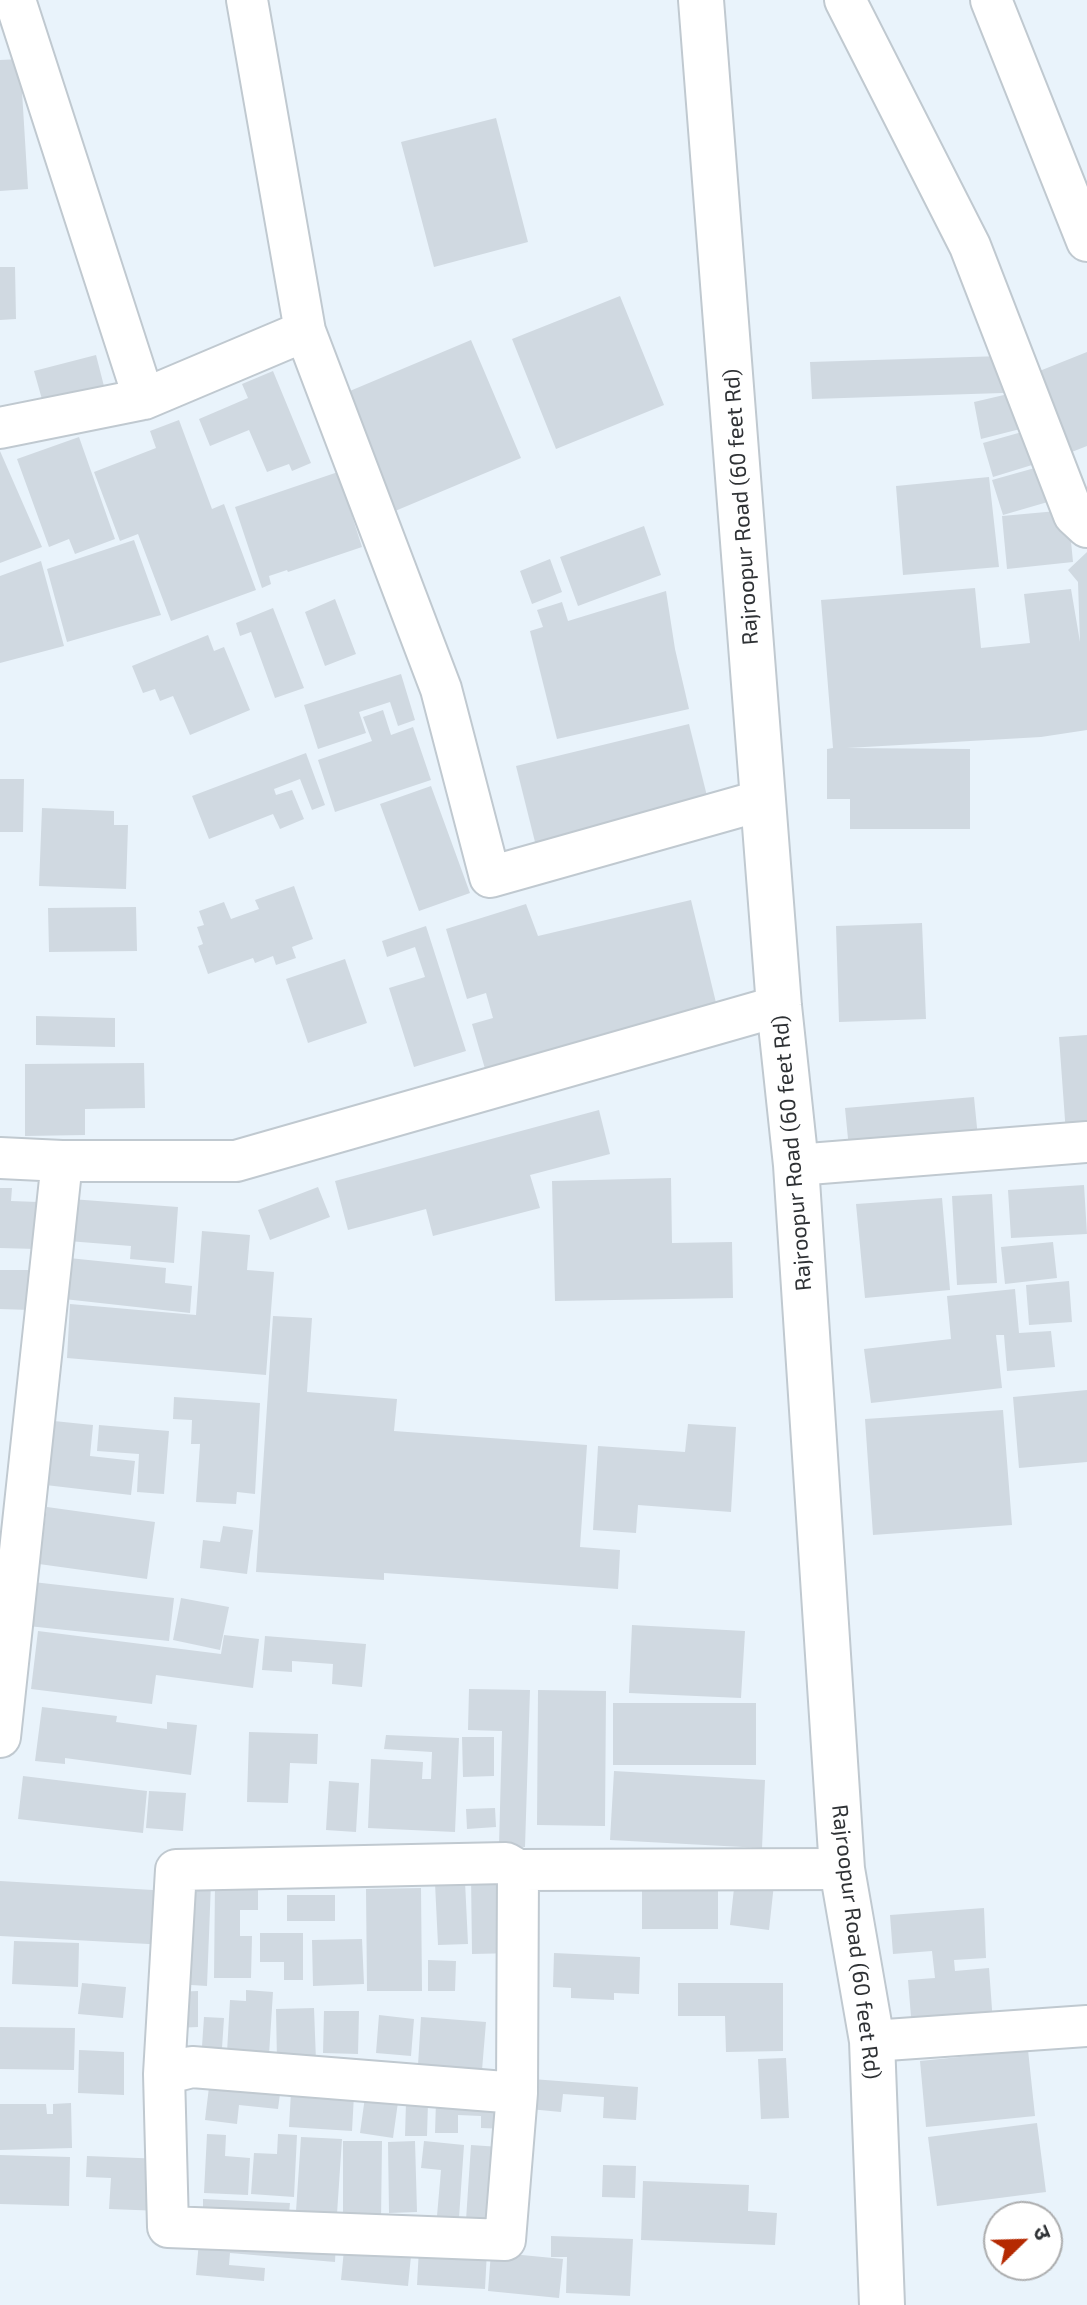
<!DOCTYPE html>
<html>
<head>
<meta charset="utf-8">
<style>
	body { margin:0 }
	#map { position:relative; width:1087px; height:2305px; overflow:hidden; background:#e9f3fb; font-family:"Exo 2","Noto Sans Devanagari",sans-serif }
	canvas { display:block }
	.north { position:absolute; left:983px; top:2201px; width:80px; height:80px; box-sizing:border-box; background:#fff; border:2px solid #acadae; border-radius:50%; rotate:67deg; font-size:22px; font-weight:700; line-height:32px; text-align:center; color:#2f3235 }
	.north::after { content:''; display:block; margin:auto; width:28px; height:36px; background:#b52a02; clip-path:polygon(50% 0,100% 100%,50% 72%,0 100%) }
</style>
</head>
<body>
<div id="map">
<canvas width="1087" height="2305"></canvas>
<div class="north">उ</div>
</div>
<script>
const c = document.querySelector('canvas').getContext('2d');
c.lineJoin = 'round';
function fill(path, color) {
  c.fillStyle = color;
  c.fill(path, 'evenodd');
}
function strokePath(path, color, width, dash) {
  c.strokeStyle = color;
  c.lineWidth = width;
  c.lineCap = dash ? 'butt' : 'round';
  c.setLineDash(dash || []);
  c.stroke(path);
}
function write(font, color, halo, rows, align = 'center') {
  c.font = font + ' "Exo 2",sans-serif';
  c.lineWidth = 6;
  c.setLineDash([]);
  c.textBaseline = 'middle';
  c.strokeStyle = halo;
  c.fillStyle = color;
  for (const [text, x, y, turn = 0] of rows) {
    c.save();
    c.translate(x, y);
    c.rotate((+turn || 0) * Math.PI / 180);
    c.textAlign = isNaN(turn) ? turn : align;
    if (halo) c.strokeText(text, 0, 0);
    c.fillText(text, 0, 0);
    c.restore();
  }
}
fill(new Path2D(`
	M20,59L28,189L0,191V60Z
	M496,118L528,242L434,267L401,142Z
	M0,267H15L16,319L0,320Z
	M620,296L664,405L556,449L512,339Z
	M471,340L521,458L388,514L338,396Z
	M1087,352V446L1059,457L1027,376Z
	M96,355L106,394L45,410L34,371Z
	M1002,356L1003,393L812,399L810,362Z
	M273,371L311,463L292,471L289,464L267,472L249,430L210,446L199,419L248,398L242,384Z
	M1021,391L1032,426L981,439L974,402Z
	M179,420L212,509L224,504L256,590L171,621L138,534L120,541L94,472L156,448L150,431Z
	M1036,428L1045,461L993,477L983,443Z
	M79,437L115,539L75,554L69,539L49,547L17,459Z
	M0,451L42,547L0,563Z
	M1049,464L1058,499L1003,515L992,480Z
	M338,472L362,547L288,572L287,570L269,576L271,584L262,588L235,507Z
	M989,477L999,567L903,575L896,486Z
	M1068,510L1073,562L1007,569L1002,516Z
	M644,526L661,575L578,606L560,557Z
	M134,540L161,615L67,642L47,569Z
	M1087,552V730L1041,737L847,748L970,749V829H850V799H827V749L833,748L821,600L975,588L981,648L1030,643L1024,594L1071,589L1080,642L1078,582L1068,570Z
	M550,559L562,592L532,604L520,571Z
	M41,561L64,646L0,663V576Z
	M666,591L675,649L689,709L557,739L530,631L543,627L537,610L562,602L568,621Z
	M335,599L356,654L325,666L305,612Z
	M273,608L304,688L275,698L251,632L240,636L236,623Z
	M208,635L214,651L224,647L250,710L190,735L173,696L160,701L155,689L143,693L132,666Z
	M401,674L415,720L398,726L390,702L359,712L366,733L318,749L304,705Z
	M383,710L391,735L413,727L431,780L335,812L318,760L372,741L363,717Z
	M689,724L711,812L538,854L516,766Z
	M306,753L325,805L312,810L300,779L274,789L276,795L292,790L304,819L280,829L273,814L209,839L192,796Z
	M0,779H24L23,832H0Z
	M431,786L470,893L419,911L380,804Z
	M42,808L114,811V825H128L126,889L39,886Z
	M294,886L313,939L292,947L296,958L276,965L273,956L255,963L253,958L208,974L198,946L203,944L197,927L204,925L199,911L224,902L231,919L259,909L255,900Z
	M691,900L720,1019L490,1086L472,1024L493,1018L486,993L467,999L446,929L526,904L538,936Z
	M136,907L137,951L49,952L48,908Z
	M922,923L926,1019L839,1022L836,926Z
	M426,926L466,1051L414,1067L389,988L425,977L415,947L387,957L382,941Z
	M345,959L367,1023L308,1043L286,979Z
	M36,1016L115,1018V1047L36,1045Z
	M1087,1035V1132L1066,1134L1059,1037Z
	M144,1063L145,1108L85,1109V1135L25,1136V1064Z
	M974,1097L978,1138L849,1149L845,1108Z
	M599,1110L610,1154L530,1175L540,1208L433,1236L426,1209L348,1230L335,1181Z
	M671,1178L672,1243L732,1242L733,1298L555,1301L552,1181Z
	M1084,1185L1087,1234L1011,1238L1008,1190Z
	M318,1187L330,1217L270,1240L258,1210Z
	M0,1188H12L11,1201L38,1202L37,1249L0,1248Z
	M992,1194L997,1283L957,1285L952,1196Z
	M942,1198L950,1290L865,1298L856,1204Z
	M71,1199L178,1207L174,1263L130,1259L131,1246L68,1241Z
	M202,1231L250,1235L247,1270L274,1272L266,1375L67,1358L70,1304L196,1315Z
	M1053,1242L1057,1278L1005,1284L1001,1247Z
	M69,1258L166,1268L165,1283L192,1286L190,1313L64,1299Z
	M0,1270H32L31,1310L0,1309Z
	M1069,1281L1072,1322L1029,1325L1026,1285Z
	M1015,1289L1019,1333L1051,1331L1055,1367L1007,1371L1004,1335H996L1002,1388L871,1403L864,1349L951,1339L947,1296Z
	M273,1316L312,1318L307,1392L397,1399L394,1431L587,1445L580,1547L620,1550L618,1589L384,1573V1580L256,1572Z
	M1087,1390V1462L1019,1468L1013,1397Z
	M174,1397L260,1403L255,1494L237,1492L236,1504L196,1502L200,1444H191L192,1420L173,1419Z
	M1003,1410L1012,1525L873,1535L865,1419Z
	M44,1420L93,1425L90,1456L135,1461L131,1495L37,1484Z
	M688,1424L736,1427L731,1512L638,1505L636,1533L593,1530L598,1446L685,1452Z
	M99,1425L169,1431L164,1494L137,1492L139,1454L97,1451Z
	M47,1507L155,1522L147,1579L39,1564Z
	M223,1526L253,1530L247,1574L200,1568L203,1540L220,1542Z
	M33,1582L174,1598L169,1641L28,1626Z
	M181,1598L229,1607L220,1650L173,1640Z
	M632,1625L745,1631L741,1698L629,1693Z
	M38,1631L221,1654L224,1635L259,1639L253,1688L156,1675L152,1704L31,1689Z
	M265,1636L366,1644L362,1687L332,1684L333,1664L292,1661V1672L262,1670Z
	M469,1689L530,1690L525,1847L499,1846L502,1731L468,1730Z
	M538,1690L606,1691L605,1826L537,1825Z
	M613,1703H756V1765H613Z
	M42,1707L117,1716L116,1722L167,1729V1722L197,1725L191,1775L65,1758V1764L35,1761Z
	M249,1732L318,1734L317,1764L290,1763L288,1803L247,1802Z
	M386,1735L459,1738L455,1832L368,1828L371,1759L423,1762L422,1779H431L432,1752L384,1749Z
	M462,1737H494V1776L463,1777Z
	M614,1771L765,1780L762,1848L610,1840Z
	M23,1776L147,1791L143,1833L18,1819Z
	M329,1781L359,1783L356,1832L326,1830Z
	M149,1791L186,1793L183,1831L146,1828Z
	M495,1808L496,1827L467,1829L466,1809Z
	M642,1873H718V1929H642Z
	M515,1874L517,1953L472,1954L471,1875Z
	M735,1879L774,1884L769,1930L730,1925Z
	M0,1881L170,1891L167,1945L0,1936Z
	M179,1881L211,1883L207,1986L176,1984Z
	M465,1881L468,1944L438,1945L435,1883Z
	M215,1883H258V1910H240V1936H252L251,1978H214Z
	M421,1888L422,1991H367L366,1889Z
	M287,1895H335V1921H287Z
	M984,1908L986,1958L954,1960L955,1971L989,1968L993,2023L912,2029L908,1980L935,1978L932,1951L893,1954L890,1915Z
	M260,1933H303V1980H284V1962H260Z
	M362,1939L364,1984L313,1986L312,1940Z
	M14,1941L79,1943L78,1987L12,1984Z
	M554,1953L640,1957L639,1994L614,1993V2000L571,1998V1988L553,1987Z
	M428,1960L456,1961L455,1991H428Z
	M82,1983L126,1987L123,2018L78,2014Z
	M678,1983H783V2051L726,2052L725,2016H678Z
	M246,1990L273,1992L269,2055L227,2052L230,2000L246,2001Z
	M198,1991V2027L175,2028L174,1992Z
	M314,2008L316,2061L277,2062L276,2009Z
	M324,2011H359L358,2054L323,2053Z
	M379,2015L414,2019L411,2056L376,2053Z
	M204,2017L224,2018L221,2063L201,2061Z
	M421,2017L486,2022L482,2070L418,2065Z
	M0,2027L75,2028L74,2070L0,2069Z
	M79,2050L124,2052V2095L78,2093Z
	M1028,2050L1035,2116L926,2127L920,2061Z
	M786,2058L789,2118L761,2119L758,2059Z
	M532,2079L638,2087L636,2120L603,2118L604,2097L563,2094L561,2112L529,2109Z
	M209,2087L280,2094L278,2109L239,2105L237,2124L205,2120Z
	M291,2092L354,2095L352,2131L289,2127Z
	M365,2097L398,2102L393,2138L360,2133Z
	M436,2101L508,2102L507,2129L481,2128V2116L458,2115V2133H435Z
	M406,2102H428L427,2136H405Z
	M71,2103L72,2148L0,2150V2104H46L47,2114H53V2104Z
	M1037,2123L1046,2192L937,2206L928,2137Z
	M207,2134L226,2135L225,2156L250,2158L248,2195L204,2193Z
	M278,2134L297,2135L294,2197L251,2194L254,2153L277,2154Z
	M301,2137L342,2139L336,2229L295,2226Z
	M343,2141H382L381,2222H343Z
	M415,2141L417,2212L389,2213L388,2142Z
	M424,2141L464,2145L459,2218L437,2216L441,2170L421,2168Z
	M471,2145L500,2147L496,2221L466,2220Z
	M0,2155L70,2157L69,2206L0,2204Z
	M87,2156L164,2159L162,2211L109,2209L111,2178L86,2177Z
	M603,2165L636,2166L635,2198L602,2197Z
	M643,2181L749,2185L748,2211L777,2213L775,2245L641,2240Z
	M203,2199L290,2203L288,2223L203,2219Z
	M200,2230L336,2242L335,2262L230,2253L229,2265L265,2268L264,2281L196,2275Z
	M551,2236L633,2239L630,2296L566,2293L567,2257H551Z
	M345,2240L412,2246L408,2286L341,2280Z
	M419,2248L487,2251L485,2289L417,2285Z
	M491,2252L563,2259L559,2298L488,2291Z`), '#d0d9e1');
const street = new Path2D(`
	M15,0L144,399
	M247,0L305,331
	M845,0L970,246L1074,515L1087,527
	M991,0L1087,241
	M0,428L144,399L305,331L441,689L490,877L763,800
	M0,1158L62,1161H236L779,1006
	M796,1165L1087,1142
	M0,1737L62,1161
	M518,1870L517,2093L505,2240L168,2227L164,2074L176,1870L506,1863L518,1870L842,1869
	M872,2041L1087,2026
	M164,2074L192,2067L517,2093`);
const secondary = new Path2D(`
	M701,0L779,1006L796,1165L842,1869L872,2041L882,2305`);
strokePath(street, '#c0c9d0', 44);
strokePath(secondary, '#c0c9d0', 48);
strokePath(street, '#fff', 40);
strokePath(secondary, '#fff', 44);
write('22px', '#2f3235', '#fff', [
	["Rajroopur Road (60 feet Rd)",741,507,-94],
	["Rajroopur Road (60 feet Rd)",792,1153,-95],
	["Rajroopur Road (60 feet Rd)",856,1942,83]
]);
</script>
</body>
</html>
